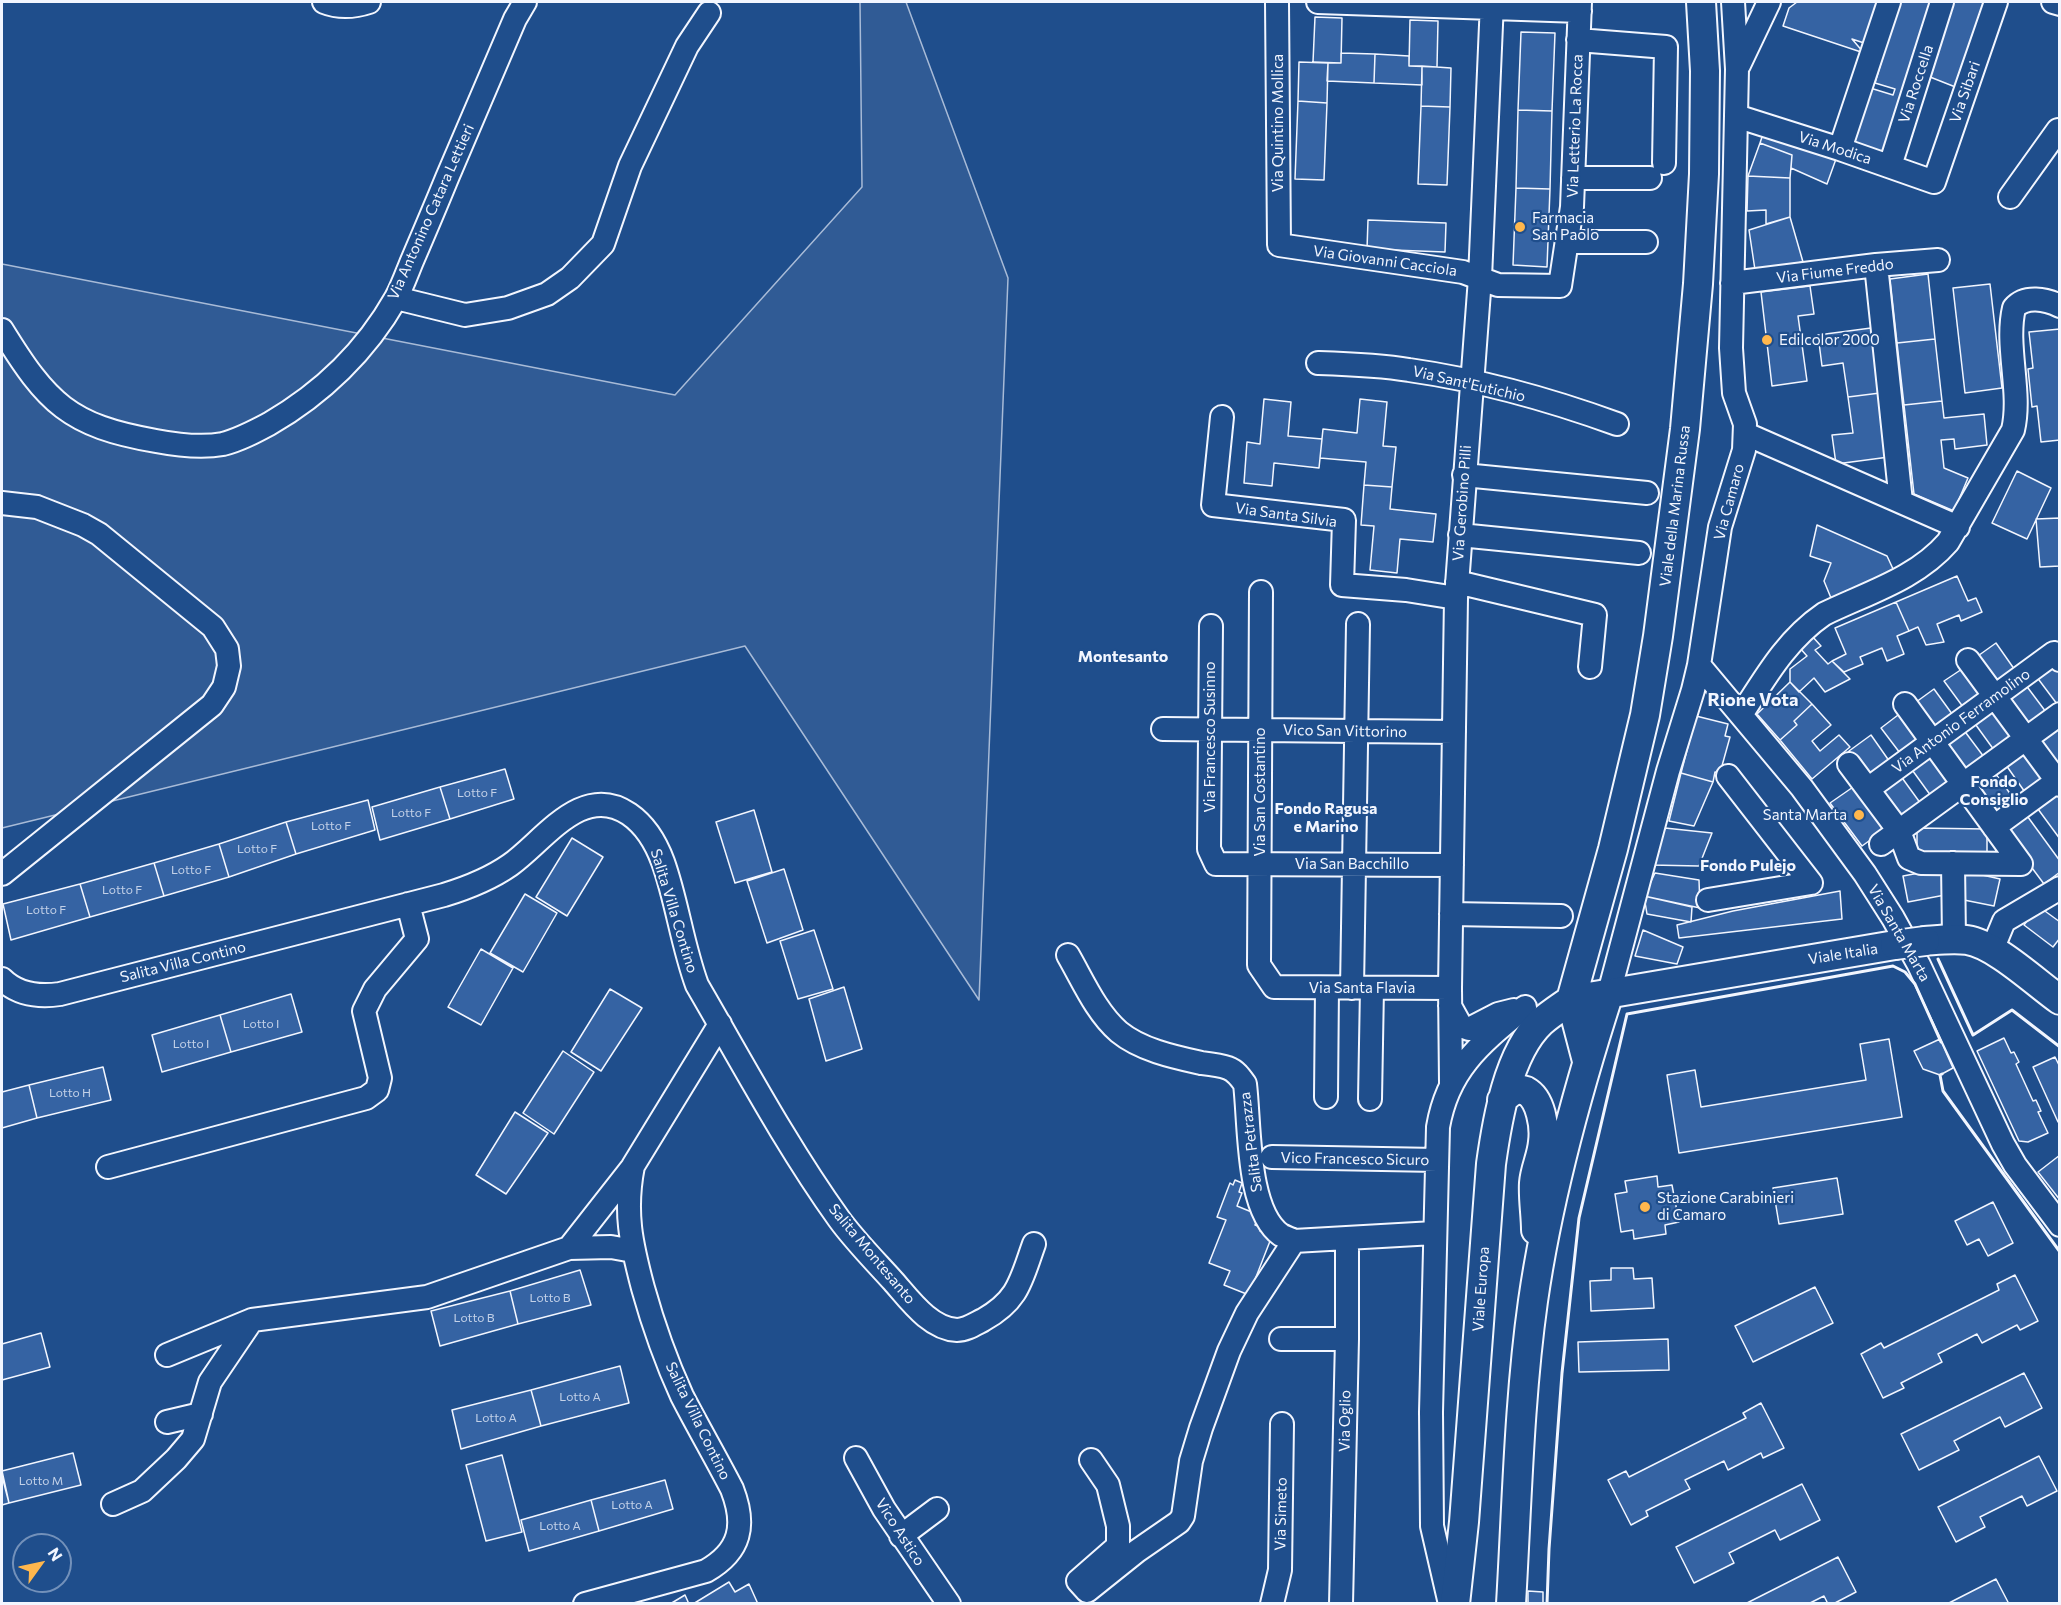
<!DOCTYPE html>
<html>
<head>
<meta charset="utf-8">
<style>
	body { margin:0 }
	#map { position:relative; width:2061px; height:1605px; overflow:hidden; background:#1f4e8c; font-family:Commissioner,sans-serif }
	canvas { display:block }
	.frame { position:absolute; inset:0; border:3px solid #f2f6ff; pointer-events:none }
	.north { position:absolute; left:12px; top:1533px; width:60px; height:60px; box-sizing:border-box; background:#1f4e8c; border:2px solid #7391ba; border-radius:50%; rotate:57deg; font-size:16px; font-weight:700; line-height:24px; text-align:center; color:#f2f6ff }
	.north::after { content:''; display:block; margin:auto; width:21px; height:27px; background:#ffb74d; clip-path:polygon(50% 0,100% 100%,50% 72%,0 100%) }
</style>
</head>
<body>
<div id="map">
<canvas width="2061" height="1605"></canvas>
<div class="frame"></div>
<div class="north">N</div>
</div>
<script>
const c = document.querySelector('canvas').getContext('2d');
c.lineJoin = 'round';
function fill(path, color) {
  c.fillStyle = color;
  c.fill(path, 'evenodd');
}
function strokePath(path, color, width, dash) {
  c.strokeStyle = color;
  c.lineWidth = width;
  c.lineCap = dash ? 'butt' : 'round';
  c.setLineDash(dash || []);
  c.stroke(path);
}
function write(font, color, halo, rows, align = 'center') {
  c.font = font + ' Commissioner,sans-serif';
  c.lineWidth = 4.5;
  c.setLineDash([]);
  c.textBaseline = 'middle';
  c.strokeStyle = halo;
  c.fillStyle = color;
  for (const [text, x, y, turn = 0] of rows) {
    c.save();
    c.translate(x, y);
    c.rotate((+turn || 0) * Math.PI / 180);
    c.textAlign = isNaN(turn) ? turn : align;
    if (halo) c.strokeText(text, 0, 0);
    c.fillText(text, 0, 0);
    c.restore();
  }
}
const built = new Path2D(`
	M860,2H906L1008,278L979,1000L745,646L2,828V264L675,395L862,187Z`);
fill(built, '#305b95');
strokePath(built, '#a8bbd7', 1.5);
const building = new Path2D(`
	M1797,2H1884L1870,45L1852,39L1864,53L1783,26L1789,8Z
	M1899,2H1944L1890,164L1848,151L1867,87L1893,95L1895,89L1875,83Z
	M1952,2H1999L1968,92L1925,75Z
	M1315,17L1342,18L1341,63L1313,62Z
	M1410,20L1438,21L1437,67L1409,66Z
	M1521,32L1555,33L1552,111L1518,110Z
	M1341,53L1375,54L1374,83L1327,81L1328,63H1341Z
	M1375,54L1409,56V66H1422V85L1374,83Z
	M1299,62L1328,63L1327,103L1298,101Z
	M1422,66L1451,68L1450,107L1421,106Z
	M1298,101L1327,103L1324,180L1295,179Z
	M1421,106L1450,107L1447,185L1418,184Z
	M1518,110L1552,111L1550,189L1516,188Z
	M1764,131L1836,159L1827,184L1791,168L1792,155L1760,143Z
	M1760,143L1792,155L1790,178L1748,176Z
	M1748,176L1790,178V217L1766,224V210L1747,211Z
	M1516,188L1550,189L1547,267L1513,265Z
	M1790,217L1803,262L1755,270L1749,230Z
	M1368,220L1446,223L1445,252L1367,249Z
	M1928,274L1935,339L1897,343L1890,279Z
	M1990,284L2002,388L1965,393L1953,288Z
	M1810,286L1814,314L1798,316L1807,381L1772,386L1761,292Z
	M1871,328L1880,393L1848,397L1843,363L1822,366L1818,335Z
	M2060,329V440L2041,442L2037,406L2032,407L2028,369L2033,368L2029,332Z
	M1935,339L1942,401L1904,405L1897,343Z
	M1880,393L1889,457L1836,464L1832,435L1853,433L1848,397Z
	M1264,399L1291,402L1288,436L1322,439L1319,468L1274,463L1272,486L1244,483L1247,442L1260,444Z
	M1360,399L1387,402L1383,446L1396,447L1392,487L1364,485L1366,462L1320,458L1323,429L1357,433Z
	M1942,401L1944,418L1984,414L1987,445L1955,449L1954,439L1941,440L1944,468L1968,478L1954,511L1914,494L1904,405Z
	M2017,471L2051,488L2027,539L1992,523Z
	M1364,485L1392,487L1390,509L1436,514L1433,542L1400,539L1397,573L1370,570L1374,526L1361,525Z
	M2060,518V566L2040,567L2036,519Z
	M1817,525L1887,556L1894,571L1831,598L1824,581L1831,563L1810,556Z
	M1957,576L1968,601L1976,598L1982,612L1961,621L1959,615L1937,624L1944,642L1926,645L1918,627L1909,631L1896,602Z
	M1896,602L1909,631L1897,636L1904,654L1887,661L1882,648L1860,657L1863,664L1844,672L1832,661L1846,654L1835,628Z
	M1812,636L1821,646L1815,650L1828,664L1832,661L1850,679L1825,692L1814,678L1799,692L1790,682V669L1807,656L1799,647Z
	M1996,643L2017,673L1997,688L1975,658Z
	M2060,664V702L2057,704L2036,676Z
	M1965,667L1986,696L1966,711L1944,681Z
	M1790,682L1812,704L1794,721L1797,725L1780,740L1757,714Z
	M2025,684L2046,712L2026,727L2005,698Z
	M1934,689L1955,718L1934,734L1912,705Z
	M1812,704L1831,725L1812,741L1820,751L1839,735L1850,747L1812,779L1780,740L1797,725L1794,721Z
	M1994,707L2015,735L1994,750L1973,721Z
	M1902,712L1924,741L1903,757L1881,728Z
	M1696,716L1728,724L1725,736L1730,737L1720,773L1715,772L1713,782L1681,773Z
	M2057,727L2060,730V771L2037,742Z
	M1963,729L1984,757L1962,773L1941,745Z
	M1871,735L1892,765L1870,780L1849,751Z
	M2026,750L2048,780L2027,795L2006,765Z
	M1932,752L1952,781L1931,796L1910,767Z
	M505,769L514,799L450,819L440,787Z
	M1681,773L1713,782L1694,826L1669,821Z
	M1995,773L2017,803L1995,818L1974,789Z
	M1900,775L1921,804L1899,820L1878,791Z
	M1856,785L1887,828L1862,846L1830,803Z
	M440,787L450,819L380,840L372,807Z
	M2055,791L2060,796V839L2035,805Z
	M368,800L375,830L296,854L286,822Z
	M754,810L772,872L735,883L716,822Z
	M2025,813L2060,861V872L2044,884L2003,829Z
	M286,822L296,854L229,877L219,844Z
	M1665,828L1712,833L1699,866L1651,865Z
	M1917,828L1987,829V857L1917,856Z
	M572,838L603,857L567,916L536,897Z
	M219,844L229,877L164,896L154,863Z
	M154,863L164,896L90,917L80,884Z
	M784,869L803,930L767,943L747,881Z
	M1941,869L1945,895L1908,902L1903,876Z
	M1965,871L2000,879L1994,906L1959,899Z
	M1655,873L1699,880L1700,908L1644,896Z
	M80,884L90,917L11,940L3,904Z
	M1840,891L1842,919L1679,938L1677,925L1733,911Z
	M525,894L557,913L523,972L490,953Z
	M1644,896L1692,907L1691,922L1647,914Z
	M2038,906L2060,922V938L2053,947L2024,925Z
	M814,930L833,989L798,999L780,941Z
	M1643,930L1683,947L1677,964L1635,956Z
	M481,949L513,968L481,1025L448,1007Z
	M844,987L862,1049L826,1061L809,999Z
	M610,989L642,1008L601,1071L571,1052Z
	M291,994L302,1032L231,1052L220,1015Z
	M220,1015L231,1052L162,1072L152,1035Z
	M2004,1038L2011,1053L2014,1052L2019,1062L2016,1064L2033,1101L2036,1100L2041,1111L2038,1112L2048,1133L2028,1142L2019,1141L1977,1051Z
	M1889,1039L1902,1117L1679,1153L1667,1075L1695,1070L1701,1107L1866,1080L1860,1044Z
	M1940,1039L1953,1068L1940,1075L1923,1069L1914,1051Z
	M563,1051L594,1072L554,1134L523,1113Z
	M2055,1057L2060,1067V1121L2058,1122L2033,1067Z
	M103,1067L111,1100L37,1118L29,1085Z
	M29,1085L37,1118L2,1128V1092Z
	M515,1112L548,1133L506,1194L476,1175Z
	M2060,1155V1200L2038,1172Z
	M1657,1176L1658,1187L1672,1185L1679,1222L1665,1225L1666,1234L1634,1239L1633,1230L1621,1232L1615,1194L1627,1192L1625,1181Z
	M1837,1178L1843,1214L1779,1224L1773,1188Z
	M1235,1180L1242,1183L1239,1192L1242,1193L1237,1206L1259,1215L1255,1225L1261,1227L1260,1231L1272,1236L1249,1295L1224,1285L1230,1271L1209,1263L1226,1220L1217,1217L1230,1183L1233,1185Z
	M1993,1202L2013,1243L1988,1256L1979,1239L1967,1245L1955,1221Z
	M1611,1268H1633L1634,1279L1652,1278L1654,1308L1591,1311L1590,1281L1611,1280Z
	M580,1270L591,1305L518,1324L510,1291Z
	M2015,1275L2038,1321L2020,1330L2017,1325L1982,1343L1977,1334L1938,1354L1942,1362L1901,1383L1904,1388L1883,1398L1861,1354L1881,1343L1884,1348L1999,1290L1997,1284Z
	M1815,1287L1833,1323L1753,1362L1735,1326Z
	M510,1291L518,1324L440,1346L431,1311Z
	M41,1333L50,1367L2,1380V1344Z
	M1668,1339L1669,1370L1579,1372L1578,1342Z
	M620,1366L629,1403L541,1426L531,1390Z
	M2024,1373L2042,1408L2005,1427L2000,1417L1954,1441L1959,1450L1919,1470L1901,1434Z
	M531,1390L541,1426L461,1449L452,1410Z
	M1761,1403L1784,1448L1763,1458L1761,1453L1728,1470L1724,1461L1685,1480L1690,1489L1646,1511L1648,1516L1631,1525L1608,1480L1626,1471L1629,1477L1746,1418L1743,1413Z
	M73,1453L81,1485L9,1503L2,1471Z
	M502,1455L522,1532L486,1541L466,1465Z
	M2039,1456L2057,1491L2027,1506L2022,1496L1980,1517L1985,1527L1956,1542L1938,1507Z
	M2,1476L9,1503L2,1505Z
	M665,1480L673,1509L599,1531L591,1500Z
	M1802,1484L1820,1520L1780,1540L1775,1530L1729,1553L1734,1563L1694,1583L1676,1547Z
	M591,1500L599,1531L529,1551L521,1520Z
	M1838,1557L1856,1592L1833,1604H1828L1824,1596L1808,1604H1745Z
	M1996,1579L2009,1604H1947Z
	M729,1582L735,1592L749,1584L758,1604H693Z
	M1528,1591L1543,1592V1604H1528Z
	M685,1595L689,1604H670Z`);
fill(building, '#3563a3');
strokePath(building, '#f2f6ff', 1.5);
const minor = new Path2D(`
	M324,2C339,8 354,7 369,2
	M1277,2L1279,245L1463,272L1498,285L1560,286L1572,207L1580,2
	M1318,2L1580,11
	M2053,2L2060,4
	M1578,40L1666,47L1664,163
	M1739,65L1769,2
	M1736,116L1840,149L1934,182L1996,2
	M1840,149L1889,2
	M1890,166L1942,2
	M1573,178H1650
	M2010,197L2058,130
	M1567,242H1646
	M1876,265L1901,502
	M1732,283L1876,265L1938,260
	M396,298L465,315L508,308L547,294L570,278L603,244L630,166L687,46L709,13
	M2,330C47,403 69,426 156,441C177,445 202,448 223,444C239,440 254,432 269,424C321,394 366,351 396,298C402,287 407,273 412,261C424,233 436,205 447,178C470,125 492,72 515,19L525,2
	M1318,363C1348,364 1379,365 1409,370C1479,380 1551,400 1617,424
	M1222,417L1213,505L1344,520L1342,585L1406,590L1456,598
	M1746,434L1958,527
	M1464,475L1647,493
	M2,503L37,507L83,525L99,534L213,627L227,649L229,666L224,687L212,705L2,874
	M1460,535L1639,553
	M1457,582L1595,615L1590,667
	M1261,592L1259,965L1274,987L1450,988
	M1211,626L1209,849L1216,864L1452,865
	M1968,660L2060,785
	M1699,665L1802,788L1865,874L1893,918L1919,965L2003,1144L2015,1165L2060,1225
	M1905,704L2021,864
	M1741,715C1765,678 1786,640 1824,614C1867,593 1916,579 1948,542L2013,430C2022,392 2005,346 2014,308C2025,295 2046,299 2060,306
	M1163,729L1454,732
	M1849,764L1899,831L1909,858L1921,863L2021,864
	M1868,789L2054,653L2060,660
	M1994,827L2060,779
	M1881,844L2060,714
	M1953,863L1954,939
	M1708,900L1811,883L1728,776
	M1451,914L1561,916
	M1992,950L2004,921L2060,888
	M1068,955C1083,981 1096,1012 1119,1032C1141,1050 1174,1057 1201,1063C1210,1064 1220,1065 1228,1068C1236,1071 1240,1077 1245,1084C1250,1124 1246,1210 1281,1235C1285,1237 1290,1239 1294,1241L1434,1233
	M2,979C18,995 39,997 60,994L444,895C467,888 490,879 510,865C544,841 582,782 629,814C645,825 656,843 663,862C677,901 682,944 697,985C743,1064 786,1145 839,1219C855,1241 875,1261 893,1281C909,1299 930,1329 957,1330C966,1330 975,1324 983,1320C1019,1300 1021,1280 1034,1244
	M1352,988L1358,624
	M1609,993L1668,771L1693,690L1699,665L1720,527L1744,450L1745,424L1734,393L1731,348L1737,69L1733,2
	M1450,1006L1461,1026L1469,1029L1498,1014L1514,1010
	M1451,1083L1450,988L1456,598L1480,278L1492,2
	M1326,1097L1327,988
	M1370,1099L1372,988
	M1272,1157L1437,1160
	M108,1167L366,1098L377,1090L380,1078L364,1011L375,989L417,939L408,904
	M569,1248L631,1169
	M1281,1339H1347
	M167,1355L252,1320
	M167,1422L201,1414
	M856,1458L884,1509L949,1604
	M1091,1460L1108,1485L1118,1526V1546L1078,1581L1087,1591L1137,1551L1179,1522L1183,1516L1191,1461L1201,1428L1229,1351L1247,1313L1294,1241
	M113,1504L142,1491L176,1459L193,1439L210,1382L252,1320L427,1297L569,1248L611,1247L633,1251
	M901,1536L937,1509
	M585,1604L706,1571C741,1551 746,1525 732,1489C716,1458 698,1427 682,1396C666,1361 653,1324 643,1288C631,1243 624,1212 633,1166L720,1024
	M1272,1604L1280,1570L1282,1424
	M1341,1604L1347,1339V1238
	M1450,1604L1432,1526L1431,1412L1438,1127C1448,1069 1480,1044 1525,1007`);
const major = new Path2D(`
	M1925,941C1938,940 1953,938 1967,940C1995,944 2036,983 2060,1000
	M1587,1061L1571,1000L1613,849L1645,715L1658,636L1685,429L1698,284L1704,174L1705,71L1701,2
	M1502,1100C1509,1093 1515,1087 1526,1091C1541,1099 1545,1127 1543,1142C1542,1156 1535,1169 1534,1183C1533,1198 1536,1215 1536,1230
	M1455,1604L1464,1522L1491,1164C1497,1121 1508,1053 1541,1022C1550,1014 1561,1007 1571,1000L1895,945
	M1511,1604C1517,1503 1519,1400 1533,1301C1548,1197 1577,1092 1609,993`);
strokePath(minor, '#f2f6ff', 26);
strokePath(major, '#f2f6ff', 32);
strokePath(minor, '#1f4e8c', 22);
strokePath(major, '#1f4e8c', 28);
const majorBridge = new Path2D(`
	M1895,945L1925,941`);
strokePath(majorBridge, '#f2f6ff', 32, []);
strokePath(majorBridge, '#1f4e8c', 28);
strokePath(new Path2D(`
	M1938,959L1973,1035L2012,1010L2060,1047
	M1942,1074L1940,1075L1943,1091L2060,1252
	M1547,1604L1549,1549L1562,1373L1579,1218L1627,1014L1893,966L1905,972L1915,984L1941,1042`), '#f2f6ff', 3);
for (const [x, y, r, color] of [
	[1520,227,6,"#ffb74d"],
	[1767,340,6,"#ffb74d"],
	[1859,815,6,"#ffb74d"],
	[1645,1207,6,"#ffb74d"]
]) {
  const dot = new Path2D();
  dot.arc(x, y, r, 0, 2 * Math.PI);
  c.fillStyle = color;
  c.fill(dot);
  strokePath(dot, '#1f4e8c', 2);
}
write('12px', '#c3d1e8', null, [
	["Lotto F",477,793],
	["Lotto F",411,813],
	["Lotto F",331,826],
	["Lotto F",257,849],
	["Lotto F",191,870],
	["Lotto F",122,890],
	["Lotto F",46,910],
	["Lotto I",261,1024],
	["Lotto I",191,1044],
	["Lotto H",70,1093],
	["Lotto B",550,1298],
	["Lotto B",474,1318],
	["Lotto A",580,1397],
	["Lotto A",496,1418],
	["Lotto M",41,1481],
	["Lotto A",632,1505],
	["Lotto A",560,1526]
]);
write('15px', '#f2f6ff', '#1f4e8c', [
	["Via Roccella",1916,84,-72],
	["Via Sibari",1965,92,-71],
	["Via Quintino Mollica",1278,123,-90],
	["Via Letterio La Rocca",1575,126,-88],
	["Via Modica",1835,148,18],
	["Via Antonino Catara Lettieri",431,212,-66],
	["Via Giovanni Cacciola",1385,261,8],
	["Via Fiume Freddo",1835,271,-7],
	["Via Sant'Eutichio",1469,384,13],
	["Via Camaro",1729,502,-75],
	["Via Gerobino Pilli",1462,503,-86],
	["Viale della Marina Russa",1675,506,-83],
	["Via Santa Silvia",1286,515,8],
	["Via Antonio Ferramolino",1961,721,-36],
	["Vico San Vittorino",1345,731,1],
	["Via Francesco Susinno",1210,737,-90],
	["Via San Costantino",1260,792,-90],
	["Via San Bacchillo",1352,864],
	["Salita Villa Contino",674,911,73],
	["Via Santa Marta",1899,933,60],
	["Viale Italia",1843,954,-9],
	["Salita Villa Contino",183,962,-14],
	["Via Santa Flavia",1362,988],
	["Salita Petrazza",1251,1142,-97],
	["Vico Francesco Sicuro",1355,1159,1],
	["Salita Montesanto",872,1254,50],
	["Viale Europa",1481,1289,-86],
	["Salita Villa Contino",698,1421,64],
	["Via Oglio",1345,1421,-89],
	["Via Simeto",1281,1514,-89],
	["Vico Astico",900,1532,57]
]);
write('15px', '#f2f6ff', '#1f4e8c', [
	["Farmacia",1532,218],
	["San Paolo",1532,235],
	["Edilcolor 2000",1779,340],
	["Santa Marta",1847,815,"right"],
	["Stazione Carabinieri",1657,1198],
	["di Camaro",1657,1215]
], 'left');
write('bold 16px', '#f2f6ff', '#1f4e8c', [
	["Montesanto",1123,657],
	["Fondo",1994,782],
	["Consiglio",1994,800],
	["Fondo Ragusa",1326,809],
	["e Marino",1326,827],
	["Fondo Pulejo",1748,866]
]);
write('bold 18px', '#f2f6ff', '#1f4e8c', [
	["Rione Vota",1753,700]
]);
</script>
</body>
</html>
